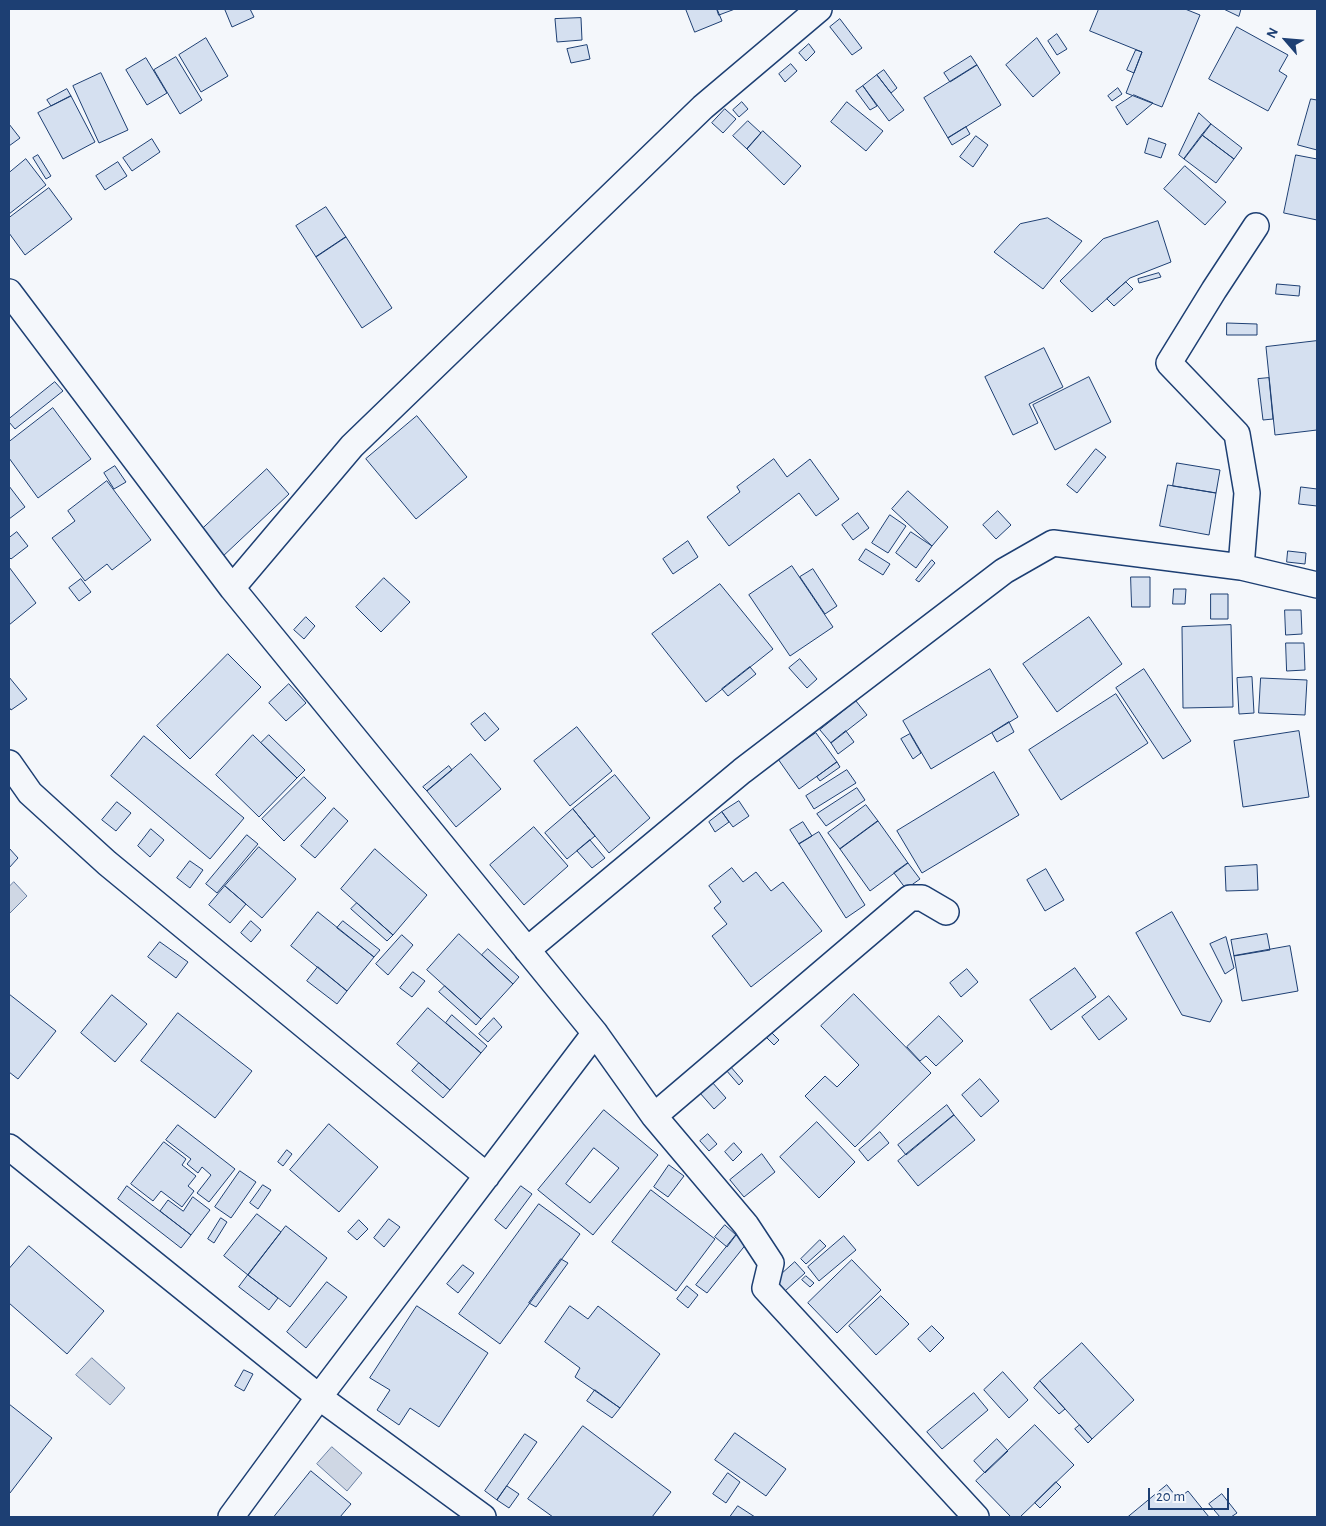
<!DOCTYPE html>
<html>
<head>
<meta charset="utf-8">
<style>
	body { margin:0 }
	#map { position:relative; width:1326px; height:1526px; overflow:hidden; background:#f4f7fb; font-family:"Alegreya Sans",sans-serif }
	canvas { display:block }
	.frame { position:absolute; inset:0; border:10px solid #1d3f73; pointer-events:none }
	.north { position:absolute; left:1261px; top:15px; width:50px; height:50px; -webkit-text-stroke:4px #f4f7fb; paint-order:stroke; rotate:297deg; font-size:14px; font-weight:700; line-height:20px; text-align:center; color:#1d3f73 }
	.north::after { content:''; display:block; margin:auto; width:18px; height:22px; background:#1d3f73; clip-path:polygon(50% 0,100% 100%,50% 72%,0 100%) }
	.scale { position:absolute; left:1148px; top:1488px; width:81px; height:22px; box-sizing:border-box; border:2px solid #1d3f73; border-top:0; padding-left:6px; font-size:15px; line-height:18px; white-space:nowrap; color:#1d3f73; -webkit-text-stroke:4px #f4f7fb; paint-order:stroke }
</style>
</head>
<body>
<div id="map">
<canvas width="1326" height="1526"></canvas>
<div class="frame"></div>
<div class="north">N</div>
<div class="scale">20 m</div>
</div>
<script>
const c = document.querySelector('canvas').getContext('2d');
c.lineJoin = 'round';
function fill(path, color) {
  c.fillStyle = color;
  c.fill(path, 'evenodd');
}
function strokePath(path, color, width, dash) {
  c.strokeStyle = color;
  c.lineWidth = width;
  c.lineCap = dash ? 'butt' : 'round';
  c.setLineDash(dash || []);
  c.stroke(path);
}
const water = new Path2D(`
	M14,882L27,896L9,914V887Z
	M92,1358L125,1388L110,1405L76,1375Z
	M332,1447L362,1473L347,1491L317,1464Z`);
fill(water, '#cfd7e4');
strokePath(water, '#687fa3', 1);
const building = new Path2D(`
	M227,9H250L254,17L232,27L225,10Z
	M686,9H717L722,21L695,32Z
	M717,9H735L719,15Z
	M1099,9H1185L1200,15L1162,107L1126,93L1142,52L1090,31Z
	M1224,9H1241L1239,16Z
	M581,18L582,40L557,42L555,19Z
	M840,19L862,48L852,55L830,27Z
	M1237,27L1288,55L1279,71L1287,76L1268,111L1209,79Z
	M1057,34L1067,49L1057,55L1048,41Z
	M206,38L228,76L201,92L179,55Z
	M1037,38L1060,73L1033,97L1006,65Z
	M809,44L815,52L806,61L799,53Z
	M587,45L590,59L571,63L567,49Z
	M1136,50L1142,52L1134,73L1127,70Z
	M971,56L977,65L950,82L944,73Z
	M176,57L202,100L180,114L154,70Z
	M146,58L167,93L147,105L126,70Z
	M791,64L797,71L785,82L779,74Z
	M977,65L1001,105L948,138L924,98Z
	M884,70L897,88L891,93L877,75Z
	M101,73L128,130L99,143L73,86Z
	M877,75L904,110L889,121L863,86Z
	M863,86L877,106L870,110L856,91Z
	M1118,88L1122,94L1112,101L1108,96Z
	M67,89L71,96L51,106L47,100Z
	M1134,95L1153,103L1127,125L1116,107Z
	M71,96L95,142L63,159L38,113Z
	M1311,99L1317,100V150L1298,145Z
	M742,102L748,109L739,117L733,110Z
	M847,102L883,131L866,151L831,122Z
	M725,109L736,119L723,133L712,123Z
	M1199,113L1211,124L1184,159L1179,155Z
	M748,121L761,133L747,149L733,136Z
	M9,124L20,138L9,146Z
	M1211,124L1242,148L1234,159L1202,135Z
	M966,127L970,134L952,145L948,138Z
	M763,131L801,166L784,185L747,149Z
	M1202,135L1234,159L1216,183L1184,159Z
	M976,136L988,145L973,167L960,157Z
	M1149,138L1166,144L1161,158L1145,153Z
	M152,139L160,152L132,171L123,158Z
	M38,155L51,176L46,179L33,158Z
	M1296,155L1317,159V220L1284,213Z
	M26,159L46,185L9,214V173Z
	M118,162L127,176L105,190L96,176Z
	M1185,166L1226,202L1205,225L1164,189Z
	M49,188L72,219L25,255L9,233V218Z
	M326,207L346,237L316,257L296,226Z
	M1048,218L1082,241L1043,289L994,252L1020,224Z
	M1158,221L1171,262L1130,278L1092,312L1060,281L1103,239Z
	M346,237L392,308L362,328L316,257Z
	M1159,273L1161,277L1139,283L1138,279Z
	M1126,282L1133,289L1114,306L1107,299Z
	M1277,284L1300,286L1299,296L1276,294Z
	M1227,323L1257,324V335H1227Z
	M1317,341V430L1275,435L1266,347Z
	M1044,348L1063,387L1029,404L1038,423L1013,435L985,377Z
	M1089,377L1111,422L1055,450L1033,405Z
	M1269,378L1273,419L1263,420L1258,379Z
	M55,382L63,391L15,429L9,422V419Z
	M53,408L91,459L38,498L9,458V442Z
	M417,416L467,477L416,519L366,459Z
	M1096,449L1106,457L1077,493L1067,485Z
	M774,459L787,477L810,459L839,499L816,516L799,493L729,546L707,517L740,492L737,487Z
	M1177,463L1220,470L1216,493L1173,486Z
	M115,466L126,482L114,489L104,473Z
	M267,469L289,494L221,558L198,533Z
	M107,481L151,540L112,570L107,564L85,581L52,538L75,521L68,511Z
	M1168,485L1216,493L1209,535L1160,526Z
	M9,486L25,507L9,519Z
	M1301,487L1317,489V506L1299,504Z
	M908,491L948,527L932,546L892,509Z
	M998,511L1011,525L996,539L983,525Z
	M858,513L869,528L853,540L842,525Z
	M890,515L906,526L888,553L872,543Z
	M17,532L28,546L11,559L9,557V538Z
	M911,532L932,546L916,568L896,553Z
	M688,541L698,557L673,574L663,559Z
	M866,549L890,564L883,575L859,560Z
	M1288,551L1306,553L1305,564L1287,562Z
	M932,560L935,563L919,582L916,580Z
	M792,566L833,627L790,656L749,595Z
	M9,567L36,603L9,625Z
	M813,569L837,606L825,614L800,577Z
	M1131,577H1150V607H1132Z
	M384,578L410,602L381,632L356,607Z
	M81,579L91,592L79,601L69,588Z
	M720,584L773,649L706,702L652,634Z
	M1174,589H1186L1185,604H1173Z
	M1211,594H1228V619H1211Z
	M1285,610H1301L1302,634L1286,635Z
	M306,617L315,626L304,639L294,630Z
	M1089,617L1122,664L1057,712L1023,664Z
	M1231,625L1233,707L1183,708L1182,627Z
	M1286,643H1304L1305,670L1287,671Z
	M228,654L261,687L190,759L157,726Z
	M800,659L817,679L807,688L789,668Z
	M750,667L756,674L728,696L722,689Z
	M990,669L1018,717L931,769L903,721Z
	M1144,669L1191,741L1163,759L1116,688Z
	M9,677L27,699L11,710L9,707Z
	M1252,677L1254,713L1239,714L1237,678Z
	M1261,678L1307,680L1305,715L1259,713Z
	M289,684L306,703L286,721L269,703Z
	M1116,694L1148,743L1061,800L1029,750Z
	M856,701L867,715L831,743L820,730Z
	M485,713L499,729L485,741L471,724Z
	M1009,722L1014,732L997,742L992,733Z
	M577,727L612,771L570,806L534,761Z
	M846,731L854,742L838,754L831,743Z
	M1299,731L1309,797L1243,807L1234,741Z
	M816,733L837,762L799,789L778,759Z
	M910,734L921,753L913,759L901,739Z
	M253,735L297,778L259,817L216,775Z
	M269,735L305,770L297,778L261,743Z
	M144,736L244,818L210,859L111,776Z
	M471,754L501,789L456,827L427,791Z
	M837,762L840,767L820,781L817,777Z
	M449,766L452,770L427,791L423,787Z
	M847,770L856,783L814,809L806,796Z
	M994,772L1019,815L922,873L897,831Z
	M615,775L650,818L609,853L573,809Z
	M304,777L326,798L284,841L262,819Z
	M857,788L865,800L826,826L817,814Z
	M739,801L749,816L733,827L722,812Z
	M117,802L131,813L116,831L102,820Z
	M866,805L878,821L840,849L828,833Z
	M334,808L348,821L315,858L301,846Z
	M573,809L595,836L567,859L545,833Z
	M722,812L729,822L715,832L709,822Z
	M878,821L908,863L870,891L840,849Z
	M803,822L812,836L799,844L790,830Z
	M534,827L568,866L524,905L490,865Z
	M151,829L164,840L150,857L138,846Z
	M819,832L865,905L846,918L799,844Z
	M247,835L258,844L217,893L206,884Z
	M590,840L605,858L592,868L577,851Z
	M259,847L296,879L262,918L225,886Z
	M9,848L18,858L9,868Z
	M375,849L427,895L393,935L341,889Z
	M190,861L203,870L190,888L177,878Z
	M908,863L920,879L906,889L894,873Z
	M1257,865L1258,890L1226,891L1225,867Z
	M732,868L743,882L756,872L771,891L783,882L822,931L751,987L712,936L727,924L714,908L721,902L709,886Z
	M1046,869L1064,900L1045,911L1027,880Z
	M225,886L246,904L230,923L209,905Z
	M357,903L393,935L387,941L351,909Z
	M318,912L374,957L347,991L291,946Z
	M1172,912L1222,1001L1210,1022L1182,1015L1136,933Z
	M251,921L261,930L251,942L241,933Z
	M343,921L380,950L374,957L337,928Z
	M459,934L513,984L481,1019L427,970Z
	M1267,934L1270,950L1234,956L1231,940Z
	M402,935L413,945L388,975L376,964Z
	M1226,937L1234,968L1225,974L1210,944Z
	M160,942L188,962L176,978L148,957Z
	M1290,946L1298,991L1242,1001L1234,956Z
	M488,949L519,977L513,984L482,955Z
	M318,967L347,991L337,1004L307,981Z
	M1075,968L1096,997L1051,1030L1030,1000Z
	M967,969L978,982L961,997L950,983Z
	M413,972L425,981L412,997L400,988Z
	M445,986L481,1019L476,1025L439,992Z
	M9,994L56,1031L18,1079L9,1072Z
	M854,994L931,1073L855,1147L805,1096L825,1076L837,1087L859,1065L821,1026Z
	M112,995L147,1024L115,1062L81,1033Z
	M1109,996L1127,1019L1099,1040L1082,1017Z
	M428,1008L481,1053L450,1090L397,1044Z
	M178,1013L252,1071L215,1118L141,1061Z
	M452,1015L487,1046L481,1053L446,1023Z
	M939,1016L963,1041L936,1066L926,1056L920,1061L907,1047Z
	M494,1018L502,1027L488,1042L479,1034Z
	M768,1029L779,1040L774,1045L763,1034Z
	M419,1063L450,1090L443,1098L412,1071Z
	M730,1066L743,1081L739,1085L726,1070Z
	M980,1079L999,1101L981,1117L962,1095Z
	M712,1082L726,1098L714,1109L700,1093Z
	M947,1105L954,1115L906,1155L898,1145Z
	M604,1110L658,1155L593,1235L538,1190ZM594,1148L619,1168L590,1203L566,1184Z
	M954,1115L975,1140L918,1186L898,1161Z
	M817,1122L855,1162L819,1198L780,1157Z
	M329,1124L378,1167L339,1212L290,1170Z
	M178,1125L235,1169L209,1202L197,1193L211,1175L202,1167L198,1173L187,1164L191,1159L166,1140Z
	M880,1132L889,1143L868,1161L859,1150Z
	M708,1134L717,1144L709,1151L700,1141Z
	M164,1142L186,1159L182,1165L196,1176L188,1186L194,1191L182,1207L161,1191L153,1201L131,1184Z
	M734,1143L742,1152L733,1161L725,1152Z
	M287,1150L292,1154L283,1166L278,1162Z
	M762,1154L775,1172L744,1197L730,1180Z
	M669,1165L684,1176L668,1197L654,1187Z
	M240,1171L256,1182L231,1218L215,1207Z
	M263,1185L271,1190L258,1209L250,1203Z
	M127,1186L191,1235L181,1248L118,1199Z
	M521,1186L532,1194L506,1229L495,1220Z
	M651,1190L715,1239L676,1291L612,1242Z
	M193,1197L210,1210L191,1235L160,1211L168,1200L183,1211Z
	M539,1204L580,1234L500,1344L459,1314Z
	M257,1214L281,1232L248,1275L224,1256Z
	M221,1218L227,1222L214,1243L208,1239Z
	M389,1219L400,1227L384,1247L374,1238Z
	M359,1220L368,1229L357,1240L348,1232Z
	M725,1225L736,1235L727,1247L715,1237Z
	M286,1226L327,1258L290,1307L248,1275Z
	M736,1235L747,1243L707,1293L696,1285Z
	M844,1236L856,1250L819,1281L808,1267Z
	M820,1240L826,1246L806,1264L801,1259Z
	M29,1246L104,1311L67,1354L9,1303V1269Z
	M561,1259L568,1263L536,1307L529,1303Z
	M852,1260L881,1290L837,1333L808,1303Z
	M795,1262L805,1273L785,1291L775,1280Z
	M463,1265L474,1273L458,1293L447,1284Z
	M248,1275L278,1298L269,1310L239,1287Z
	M806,1276L814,1283L810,1287L802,1280Z
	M327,1282L347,1297L306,1348L287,1332Z
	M687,1286L698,1295L688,1308L677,1299Z
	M881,1296L909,1324L876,1355L849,1326Z
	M417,1306L488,1353L439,1427L410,1408L399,1425L377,1410L390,1390L370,1378Z
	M570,1306L588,1319L598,1306L660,1354L620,1408L575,1377L580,1368L545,1342Z
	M932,1326L944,1338L930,1352L918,1339Z
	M1082,1343L1134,1400L1092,1439L1040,1381Z
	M244,1370L253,1374L244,1391L235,1386Z
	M1003,1372L1028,1400L1009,1418L984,1390Z
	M1040,1381L1065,1409L1059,1414L1034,1388Z
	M595,1390L620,1408L612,1418L587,1401Z
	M974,1393L988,1410L942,1449L927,1432Z
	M9,1404L52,1438L10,1493L9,1492Z
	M1035,1425L1074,1465L1020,1517H1011L976,1481Z
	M1080,1425L1092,1439L1088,1443L1075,1429Z
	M583,1426L671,1492L652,1517H553L528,1499Z
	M735,1433L786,1469L766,1496L715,1460Z
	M525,1434L537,1442L497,1500L485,1491Z
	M997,1439L1008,1451L985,1473L974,1461Z
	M311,1471L351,1504L340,1517H274Z
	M728,1473L740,1482L726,1503L713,1494Z
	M1056,1482L1061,1487L1040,1508L1035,1503Z
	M1167,1485L1178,1499L1188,1491L1209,1517H1128Z
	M507,1486L519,1494L509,1508L497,1500Z
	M1222,1494L1237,1513L1231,1517H1220L1209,1504Z
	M738,1506L755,1517H730Z`);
fill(building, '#d5e0f0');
strokePath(building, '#1d3f73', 1);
const minor = new Path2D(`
	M9,292L232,588L595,1033L654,1116L746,1225L771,1263L765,1288L976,1517
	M1241,567L1247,493L1237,434L1169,363L1214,290L1256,226
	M232,588L352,446L703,107L819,9
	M9,763L30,793L107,863L487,1176
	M527,950L742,771L1004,571L1053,543L1241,567L1317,585
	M654,1116L910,898H922L946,912
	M9,1147L319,1397L483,1517
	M231,1517L319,1397L595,1033`);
strokePath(minor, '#1d3f73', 28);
strokePath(minor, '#f4f7fb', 25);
</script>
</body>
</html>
